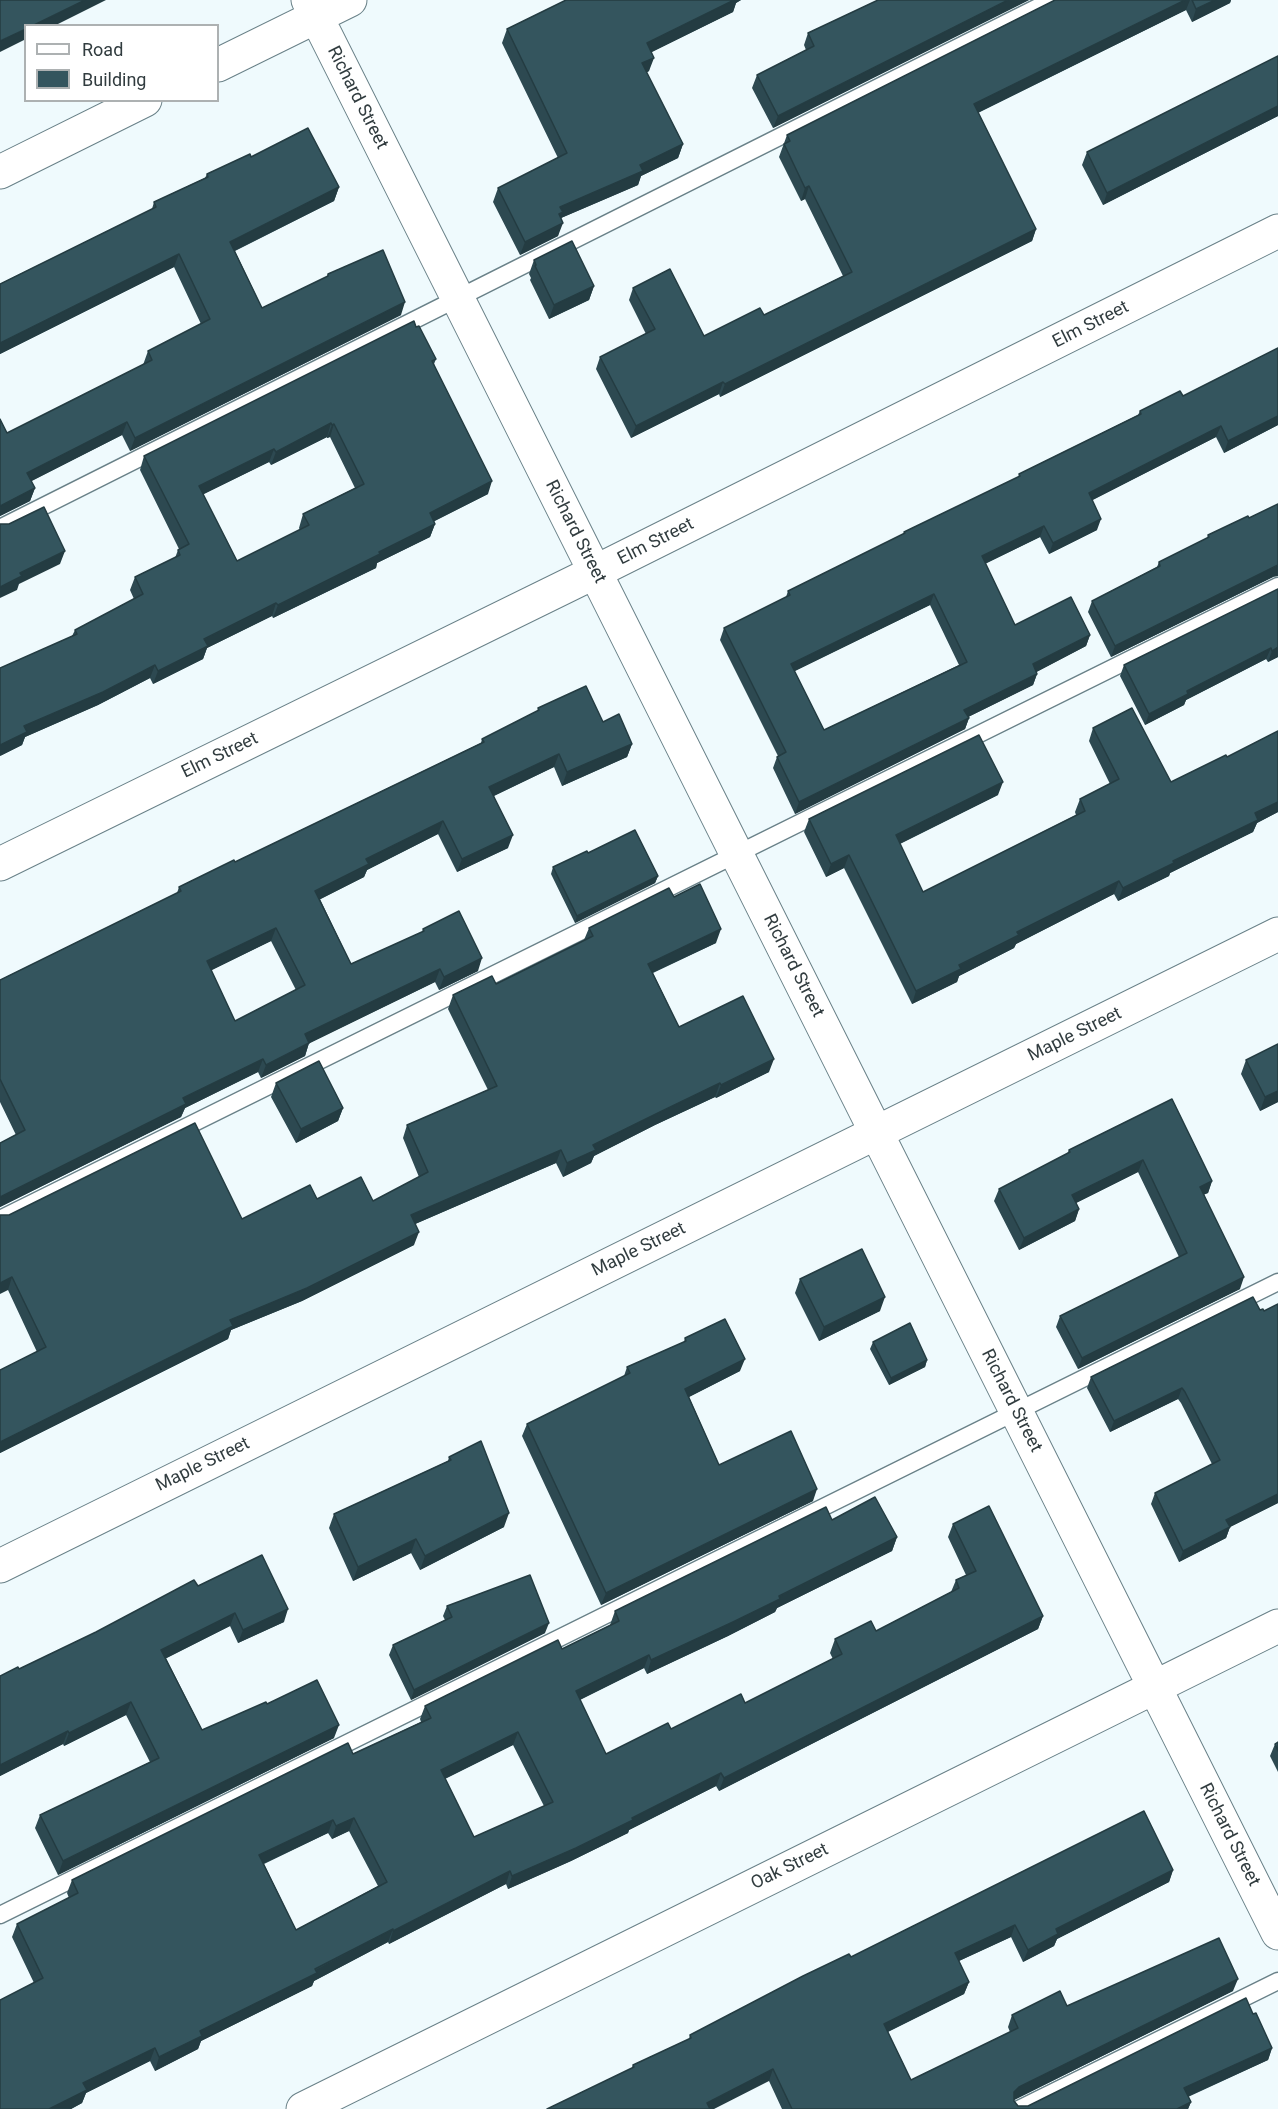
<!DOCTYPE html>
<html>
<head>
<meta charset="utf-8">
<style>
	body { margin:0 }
	#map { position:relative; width:1278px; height:2109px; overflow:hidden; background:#effafd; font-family:Roboto,sans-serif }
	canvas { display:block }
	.legend { position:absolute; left:24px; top:24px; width:195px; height:78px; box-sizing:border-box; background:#fff; border:2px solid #adb1b2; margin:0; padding:8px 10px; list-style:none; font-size:18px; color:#313c3f }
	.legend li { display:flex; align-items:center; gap:12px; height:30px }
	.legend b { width:30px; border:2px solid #adb1b2 }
</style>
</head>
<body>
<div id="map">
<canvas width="1278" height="2109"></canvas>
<ul class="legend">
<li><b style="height:8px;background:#fff"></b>Road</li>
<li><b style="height:16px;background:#34555e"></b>Building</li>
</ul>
</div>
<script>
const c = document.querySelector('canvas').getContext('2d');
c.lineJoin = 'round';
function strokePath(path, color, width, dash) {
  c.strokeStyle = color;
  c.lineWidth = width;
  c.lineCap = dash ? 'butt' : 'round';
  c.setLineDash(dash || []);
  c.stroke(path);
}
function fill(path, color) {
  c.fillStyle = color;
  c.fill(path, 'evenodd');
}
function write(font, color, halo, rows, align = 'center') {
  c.font = font + ' Roboto,sans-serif';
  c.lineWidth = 6;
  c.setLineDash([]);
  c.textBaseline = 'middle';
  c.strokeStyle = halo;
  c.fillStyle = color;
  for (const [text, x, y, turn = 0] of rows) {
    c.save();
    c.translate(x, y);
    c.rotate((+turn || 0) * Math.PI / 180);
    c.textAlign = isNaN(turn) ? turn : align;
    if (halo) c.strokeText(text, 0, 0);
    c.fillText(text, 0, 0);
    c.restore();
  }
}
const service = new Path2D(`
	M0,528L1052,0
	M0,1219L1278,586
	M0,1915L1278,1282
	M1019,2109L1278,1981`);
const minor = new Path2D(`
	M308,0L1278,1933
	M218,65L350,0
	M0,172L145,100
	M0,864L595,572L1278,231
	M0,1566L1278,934
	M303,2109L1278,1626`);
strokePath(service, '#698188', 19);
strokePath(minor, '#698188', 35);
strokePath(service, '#fff', 16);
strokePath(minor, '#fff', 33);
fill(new Path2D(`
	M566,0H741L736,3L733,12L651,52L649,71L646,73L683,144L678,158L641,176L638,185L561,218L558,236L520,255L493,202L498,188L558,158L502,43L507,29Z
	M878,0H1029L773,128L752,88L757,75L806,50L804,45L808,33Z
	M1055,0H1231L1230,3L1192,22L1186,10L978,113L1036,229L1032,241L720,397L719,394L631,438L596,369L600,357L646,334L629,300L633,288L704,336L764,315L843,276L805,199L801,201L779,157L787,135Z
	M1278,56V116L1103,205L1082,165L1087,152Z
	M251,157L339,187L334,201L235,251L262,308L327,277L328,274L401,315L130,451L122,435L31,481L35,488L30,501L0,516V419L7,433L143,365L148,351L201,324L174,267L0,354V284L152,209L154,202L205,178L207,174Z
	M534,260L594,286L589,300L549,319L530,280L531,278L529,274Z
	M416,327L436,359L434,364L488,494L434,521L435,524L430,537L377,563L376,568L273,618L272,616L207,648L203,659L153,684L150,678L98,705L25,737L22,745L0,756L72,636L75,630L134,599L130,590L135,577L175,558L178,550L179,549L140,470L144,456ZM327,437V438L330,437L355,488L303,514L299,528L300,530L237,561L203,494L269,462L271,465Z
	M1278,348V425L1224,453L1216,437L1092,500L1097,530L1049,554L1040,537L985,564L1015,625L1090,635L1086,646L1036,672L1037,674L1033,685L968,717L969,718L965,729L795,814L773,768L777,757L778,756L720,640L724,628L786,597L788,591L904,534V532L1018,478L1019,474L1138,415L1140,411L1183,396ZM930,605L959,665L824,730L794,671Z
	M1249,518L1273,577L1111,657L1088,612L1092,601L1157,567L1159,562L1207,538L1208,535Z
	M1278,589V657L1268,662L1266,659L1186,700L1184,705L1145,725L1120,676L1124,665Z
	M538,708L603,722L632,744L627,757L562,786L554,767L494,796L508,848L457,872L438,834L367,870L364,877L320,899L351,964L422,932L423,929L478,971L439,990L435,982L309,1043L305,1056L261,1078L258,1072L185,1108L181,1117L0,1207V1143L16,1135L0,1102V980L177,893L179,887L235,862L481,743L482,739L537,712ZM271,941L296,990L235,1021L211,970Z
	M1093,728L1171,782L1227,757L1278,731V812L1257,823L1253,832L1170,873L1169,876L1118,901L1114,894L1016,944L1014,948L959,976L957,982L912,1004L844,868L826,877L804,832L809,819L998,795L900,844L923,892L1076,815L1075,812L1080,799L1110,784L1089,741Z
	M588,853L658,876L655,883L575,923L551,874L553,867Z
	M674,897L716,943L653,973L679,1027L769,1072L716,1098L715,1097L655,1125L594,1156L591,1163L563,1177L556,1163L415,1224L414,1245L302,1301L231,1330L228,1339L0,1453V1370L37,1352L8,1290L0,1215L242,1219L317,1199L373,1201L419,1177L403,1138L407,1125L488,1090L448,1009L453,995L496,984L584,940L589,928Z
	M1278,1044V1102L1260,1111L1241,1074L1246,1060Z
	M276,1083L343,1108L338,1121L296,1143L271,1097Z
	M1172,1099L1212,1181L1208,1193L1204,1194L1240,1289L1078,1369L1056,1327L1060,1316L1179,1257L1138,1172L1076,1203L1079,1209L1075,1221L1019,1250L994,1201L999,1189L1067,1154L1069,1150Z
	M800,1279L880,1311L819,1341L795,1293Z
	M1253,1297L1278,1503L1230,1527L1226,1538L1179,1562L1151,1504L1155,1493L1212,1464L1181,1403L1178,1399L1110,1432L1087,1388L1091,1377Z
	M685,1338L740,1371L689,1397L719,1465L813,1501L601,1605L522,1436L527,1424L624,1376L627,1367L684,1342Z
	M873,1342L927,1360L925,1367L889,1385L870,1349Z
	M449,1457L504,1527L420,1570L411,1553L353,1581L329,1528L334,1514L448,1461Z
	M832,1520L897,1537L892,1551L777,1608L775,1612L728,1636L647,1674L644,1668L580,1700L606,1754L745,1703L833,1659L830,1653L835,1639L876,1631L951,1592L956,1580L966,1575L948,1537L953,1524L1043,1616L1038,1629L719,1791L716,1786L629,1830L628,1833L571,1861L508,1889L506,1884L389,1944L388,1942L314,1981L312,1986L201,2041L198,2049L155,2071L150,2061L86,2093L82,2103L71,2109H0L34,1983L12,1937L17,1924L69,1898L67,1893L72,1880L353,1754L421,1722L420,1719L425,1706L562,1649L610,1625L615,1611ZM513,1745L544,1806L474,1837L445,1779ZM349,1831L378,1886L296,1930L264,1864L328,1833L332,1839Z
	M198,1586L284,1622L238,1643L230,1626L166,1658L202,1730L267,1704L334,1738L58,1875L35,1828L40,1815L150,1762L126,1715L64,1746L63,1744L0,1776V1676L19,1669Z
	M447,1606L545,1633L411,1700L389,1655L393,1645L445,1620L443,1616Z
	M1278,1742V1772L1270,1756L1275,1744Z
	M1173,1870L1169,1882L1057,1939L1054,1946L1023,1962L1011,1937L959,1961L969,1982L964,1994L888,2032L911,2080L1010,2032L1008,2027L1012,2015L1067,2006L1233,1991L1014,2100V2101L1018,2106H1028L1253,2014L1272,2048L1268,2060L1188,2097L1191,2102L1188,2109H782L769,2081L632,2067L633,2065L689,2039L690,2035L851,1957Z`), '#2d4951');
fill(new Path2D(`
	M85,0H106L54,26H32Z
	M732,0H741L736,3L733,12L642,57L647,43Z
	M1008,0H1029L773,128L778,116Z
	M1185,0H1190L1186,10L969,117L974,104Z
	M1215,0H1231L1230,3L1192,22L1196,9Z
	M26,29V39L0,52V41Z
	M654,58L649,71L637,77L642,63Z
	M1278,106V116L1103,205L1107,193Z
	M683,144L678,158L641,176L638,185L561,218L563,223L558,236L520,255L525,242L560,207L640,165Z
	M809,186L805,199L801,201L805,188Z
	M339,187L334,201L226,255L230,242Z
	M1036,229L1032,241L720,397L725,384Z
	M179,254L174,267L0,354V343Z
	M594,286L589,300L549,319L554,305Z
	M405,302L401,315L130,451L135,438Z
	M723,382L719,394L631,438L636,426Z
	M1278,416V425L1224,453L1228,441Z
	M127,422L122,435L22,486L27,473Z
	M331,423L327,437L271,465L276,452Z
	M334,424L330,437L327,438L332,425Z
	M1221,426L1216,437L1085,504L1089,493Z
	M274,449L269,462L194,499L199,486Z
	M492,481L488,494L425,526L430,513Z
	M35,488L30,501L0,516V506Z
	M1101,519L1097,530L1049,554L1053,543Z
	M435,524L430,537L377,563L376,568L273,618L278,605L379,552Z
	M1044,526L1040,537L978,567L982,556Z
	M65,551L60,564L19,584L17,590L0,598V587L20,573Z
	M1278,565V576L1273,577L1111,657L1115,646Z
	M934,594L930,605L787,675L791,664Z
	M276,603L272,616L207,648L203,659L153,684L158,671L204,639Z
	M1090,635L1086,646L1029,676L1033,664Z
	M1278,647V657L1268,662L1272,651Z
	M1271,648L1266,659L1186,700L1184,705L1145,725L1149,714L1187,691Z
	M155,665L150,678L98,705L25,737L22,745L0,756V745L24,726Z
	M1037,674L1033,685L960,721L964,710Z
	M969,718L965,729L795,814L799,802Z
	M632,744L627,757L562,786L567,772Z
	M559,754L554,767L485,800L489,787Z
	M1003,782L998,795L891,848L896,835Z
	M1278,802V812L1257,823L1253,832L1170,873L1169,876L1118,901L1123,888L1173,861L1255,813Z
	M443,821L438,834L367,870L364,877L311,904L315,891L366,859Z
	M513,835L508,848L457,872L462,859Z
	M849,855L844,868L826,877L831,864Z
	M658,876L655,883L575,923L577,916Z
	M1119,881L1114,894L1016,944L1014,948L959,976L957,982L912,1004L916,991L959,965L1017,932Z
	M276,928L271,941L202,975L207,961Z
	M721,929L716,943L643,977L648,964Z
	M482,958L478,971L439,990L444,977Z
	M440,969L435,982L300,1048L305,1034Z
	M309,1043L305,1056L261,1078L266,1065Z
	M263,1059L258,1072L185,1108L181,1117L0,1207V1196L183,1098Z
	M774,1059L769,1072L716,1098L721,1085Z
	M720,1083L715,1097L655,1125L594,1156L591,1163L563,1177L567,1163L593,1145L660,1112Z
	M1278,1091V1102L1260,1111L1265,1097Z
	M343,1108L338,1121L296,1143L301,1129Z
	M561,1150L556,1163L406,1228L411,1215Z
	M1143,1160L1138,1172L1068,1207L1072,1195Z
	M1212,1181L1208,1193L1196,1198L1200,1187Z
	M1079,1209L1075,1221L1019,1250L1024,1238Z
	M419,1232L414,1245L302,1301L231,1330L228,1339L0,1453V1442L230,1320Z
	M12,1277L8,1290L0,1294V1283Z
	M1244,1277L1240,1289L1078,1369L1082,1358Z
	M885,1297L880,1311L819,1341L824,1327Z
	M745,1359L740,1371L681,1401L685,1389Z
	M927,1360L925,1367L889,1385L891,1378Z
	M1182,1388L1178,1399L1110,1432L1114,1421Z
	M817,1489L813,1501L601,1605L606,1593Z
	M1278,1494V1503L1222,1531L1226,1520Z
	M509,1513L504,1527L420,1570L425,1556Z
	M1230,1527L1226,1538L1179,1562L1183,1551Z
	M897,1537L892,1551L777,1608L775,1612L728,1636L647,1674L651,1660Z
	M416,1539L411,1553L353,1581L358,1567Z
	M288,1609L284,1622L238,1643L243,1630Z
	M235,1613L230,1626L157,1663L161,1650Z
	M1043,1616L1038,1629L719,1791L724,1778Z
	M549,1623L545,1633L411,1700L414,1690Z
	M649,1655L644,1668L571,1704L576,1691Z
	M131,1702L126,1715L64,1746L69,1733Z
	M339,1725L334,1738L58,1875L63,1861Z
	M68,1731L63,1744L0,1776V1765Z
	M518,1732L513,1745L436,1783L441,1770Z
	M721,1773L716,1786L629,1830L628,1833L571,1861L508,1889L512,1876Z
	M354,1818L349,1831L332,1839L336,1826Z
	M333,1820L328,1833L254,1868L259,1855Z
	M1173,1870L1169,1882L1057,1939L1054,1946L1023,1962L1028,1950L1056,1929Z
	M510,1871L506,1884L389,1944L393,1931Z
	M1015,1925L1011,1937L950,1965L955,1953Z
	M393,1929L388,1942L314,1981L312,1986L201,2041L198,2049L155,2071L159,2057L200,2031Z
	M1238,1979L1233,1991L1014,2100V2092L1019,2087Z
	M969,1982L964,1994L879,2036L884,2024Z
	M155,2048L150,2061L86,2093L82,2103L71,2109H49L83,2083Z
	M1272,2048L1268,2060L1180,2100L1184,2088Z
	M773,2069L769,2081L714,2109H704L707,2103Z
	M1191,2102L1188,2109H1177Z`), '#243c42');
const building = new Path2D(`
	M0,0H85L32,26H26V29L0,41Z
	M566,0H734L647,43L654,58L642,63L683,144L640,165L643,171L560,207L563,212L559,214L563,223L525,242L498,188L567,153L507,29Z
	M878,0H1008L778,116L757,75L814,46L808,33Z
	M1055,0H1185L974,104L1036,229L725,384L723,382L636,426L600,357L655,329L633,288L670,269L704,336L760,308L764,315L852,272L809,186L805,188L784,144L790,141L787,135Z
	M1192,0H1215L1196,9Z
	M1278,56V106L1107,193L1087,152Z
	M308,128L339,187L230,242L262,308L328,276V274L383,250L405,302L135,438L127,422L27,473L35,488L0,506V419L7,433L152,360L148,351L210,319L179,254L0,343V284L156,207L154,202L208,177L207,174L250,154L251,157Z
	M572,241L594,286L554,305L535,266L536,265L534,260Z
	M414,321L416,327L419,326L436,359L432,361L492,481L430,513L435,524L379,552L380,554L278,605L276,603L204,639L208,646L158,671L155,665L103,692L24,726L27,732L0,745V668L77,634L75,630L143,594L135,577L180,555L178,550L189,544L144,456ZM331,423L332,425L334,424L364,484L303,514L309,525L237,561L199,486L274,449L276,452Z
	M1278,348V416L1228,441L1221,426L1089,493L1101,519L1053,543L1044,526L982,556L1015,625L1071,597L1090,635L1033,664L1037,674L964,710L969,718L799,802L777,757L786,752L724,628L790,595L788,591L905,533L904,532L1020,476L1019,474L1141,414L1140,411L1180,391L1183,396ZM934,594L967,662L824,730L791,664Z
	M1278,504V565L1115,646L1092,601L1160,566L1159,562L1209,537L1208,535L1248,516L1249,518Z
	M44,507L65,551L20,573L22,576L0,587V524H9Z
	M1278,589V647L1272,651L1271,648L1187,691L1188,694L1149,714L1124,665Z
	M586,686L603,722L619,714L632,744L567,772L559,754L489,787L513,835L462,859L443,821L366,859L369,864L315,891L351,964L424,931L423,929L459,911L482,958L444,977L440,969L305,1034L309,1043L266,1065L263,1059L183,1098L186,1104L0,1197V1143L25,1130L0,1079V980L181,891L179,887L234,860L235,862L484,742L482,739L539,710L538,708ZM276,928L305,985L235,1021L207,961Z
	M1132,708L1171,782L1226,755L1227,757L1278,731V802L1255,813L1258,820L1173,861L1174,863L1123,888L1119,881L1017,932L1019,935L959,965L961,969L916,991L849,855L831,864L809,819L979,735L1003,782L896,835L923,892L1085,811L1080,799L1119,779L1093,728Z
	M635,830L658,876L577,916L553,867L587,851L588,853Z
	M700,884L721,929L648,964L679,1027L743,996L774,1059L721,1085L720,1083L660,1112L593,1145L596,1150L567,1163L561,1150L411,1215L419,1232L307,1288L230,1320L233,1326L0,1442V1370L46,1347L12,1277L0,1283V1215H9L195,1123L242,1219L310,1185L317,1199L361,1177L373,1201L428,1172L407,1125L497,1086L453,995L492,976L496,984L593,936L589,928L669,888L674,897Z
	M1278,1044V1091L1265,1097L1246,1060Z
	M319,1061L343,1108L301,1129L276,1083Z
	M1172,1099L1212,1181L1200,1187L1244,1277L1082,1358L1060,1316L1187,1253L1143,1160L1072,1195L1079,1209L1024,1238L999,1189L1070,1152L1069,1150Z
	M862,1249L885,1297L824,1327L800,1279Z
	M1253,1297L1260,1310L1263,1309L1264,1311L1278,1304V1494L1226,1520L1230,1527L1183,1551L1155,1493L1220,1460L1185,1392L1182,1388L1114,1421L1091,1377Z
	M725,1319L745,1359L685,1389L719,1465L791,1431L817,1489L606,1593L527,1424L630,1373L627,1367L686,1341L685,1338Z
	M910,1323L927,1360L891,1378L873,1342Z
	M481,1441L509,1513L425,1556L416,1539L358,1567L334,1514L451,1460L449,1457Z
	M875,1497L897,1537L779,1596L780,1599L733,1622L651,1660L649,1655L576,1691L606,1754L668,1723L671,1729L741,1694L745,1703L842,1654L835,1639L871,1621L876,1631L959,1588L956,1580L976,1571L953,1524L989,1506L1043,1616L724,1778L721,1773L632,1818L633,1820L576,1848L512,1876L510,1871L393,1931V1929L315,1969L317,1973L200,2031L202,2036L159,2057L155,2048L83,2083L87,2090L49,2109H0V2000L43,1978L17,1924L78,1893L72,1880L348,1743L353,1754L431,1718L425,1706L558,1640L562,1649L619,1621L615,1611L826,1507L832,1520ZM518,1732L553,1802L474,1837L441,1770ZM354,1818L387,1882L296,1930L259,1855L333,1820L336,1826Z
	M262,1555L288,1609L243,1630L235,1613L161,1650L202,1730L266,1702L267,1704L317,1680L339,1725L63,1861L40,1815L159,1758L131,1702L69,1733L68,1731L0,1765V1676L18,1667L19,1669L96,1632L194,1580L198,1586Z
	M530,1575L549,1623L414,1690L393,1645L452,1617L447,1606Z
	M1278,1742V1751L1275,1744Z
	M1144,1811L1173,1870L1056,1929L1058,1934L1028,1950L1015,1925L955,1953L969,1982L884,2024L911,2080L1018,2028L1012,2015L1060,1991L1067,2006L1219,1938L1238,1979L1019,2087L1014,2092V2101L1018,2106H1028L1246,1998L1253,2014L1256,2013L1272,2048L1184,2088L1191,2102L1177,2109H792L773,2069L707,2103L710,2109H547L634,2067L633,2065L691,2038L690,2035L803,1976L849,1954L851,1957Z`);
fill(building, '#34555e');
strokePath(building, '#243c42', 1.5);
write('18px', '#313c3f', '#fff', [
	["Richard Street",357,98,63],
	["Elm Street",1091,325,-27],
	["Richard Street",575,532,63],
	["Elm Street",656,542,-27],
	["Elm Street",220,756,-26],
	["Richard Street",793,966,63],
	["Maple Street",1075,1035,-26],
	["Maple Street",639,1250,-26],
	["Richard Street",1011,1401,63],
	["Maple Street",203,1465,-26],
	["Richard Street",1229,1835,63],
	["Oak Street",790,1867,-26]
]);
</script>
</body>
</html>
